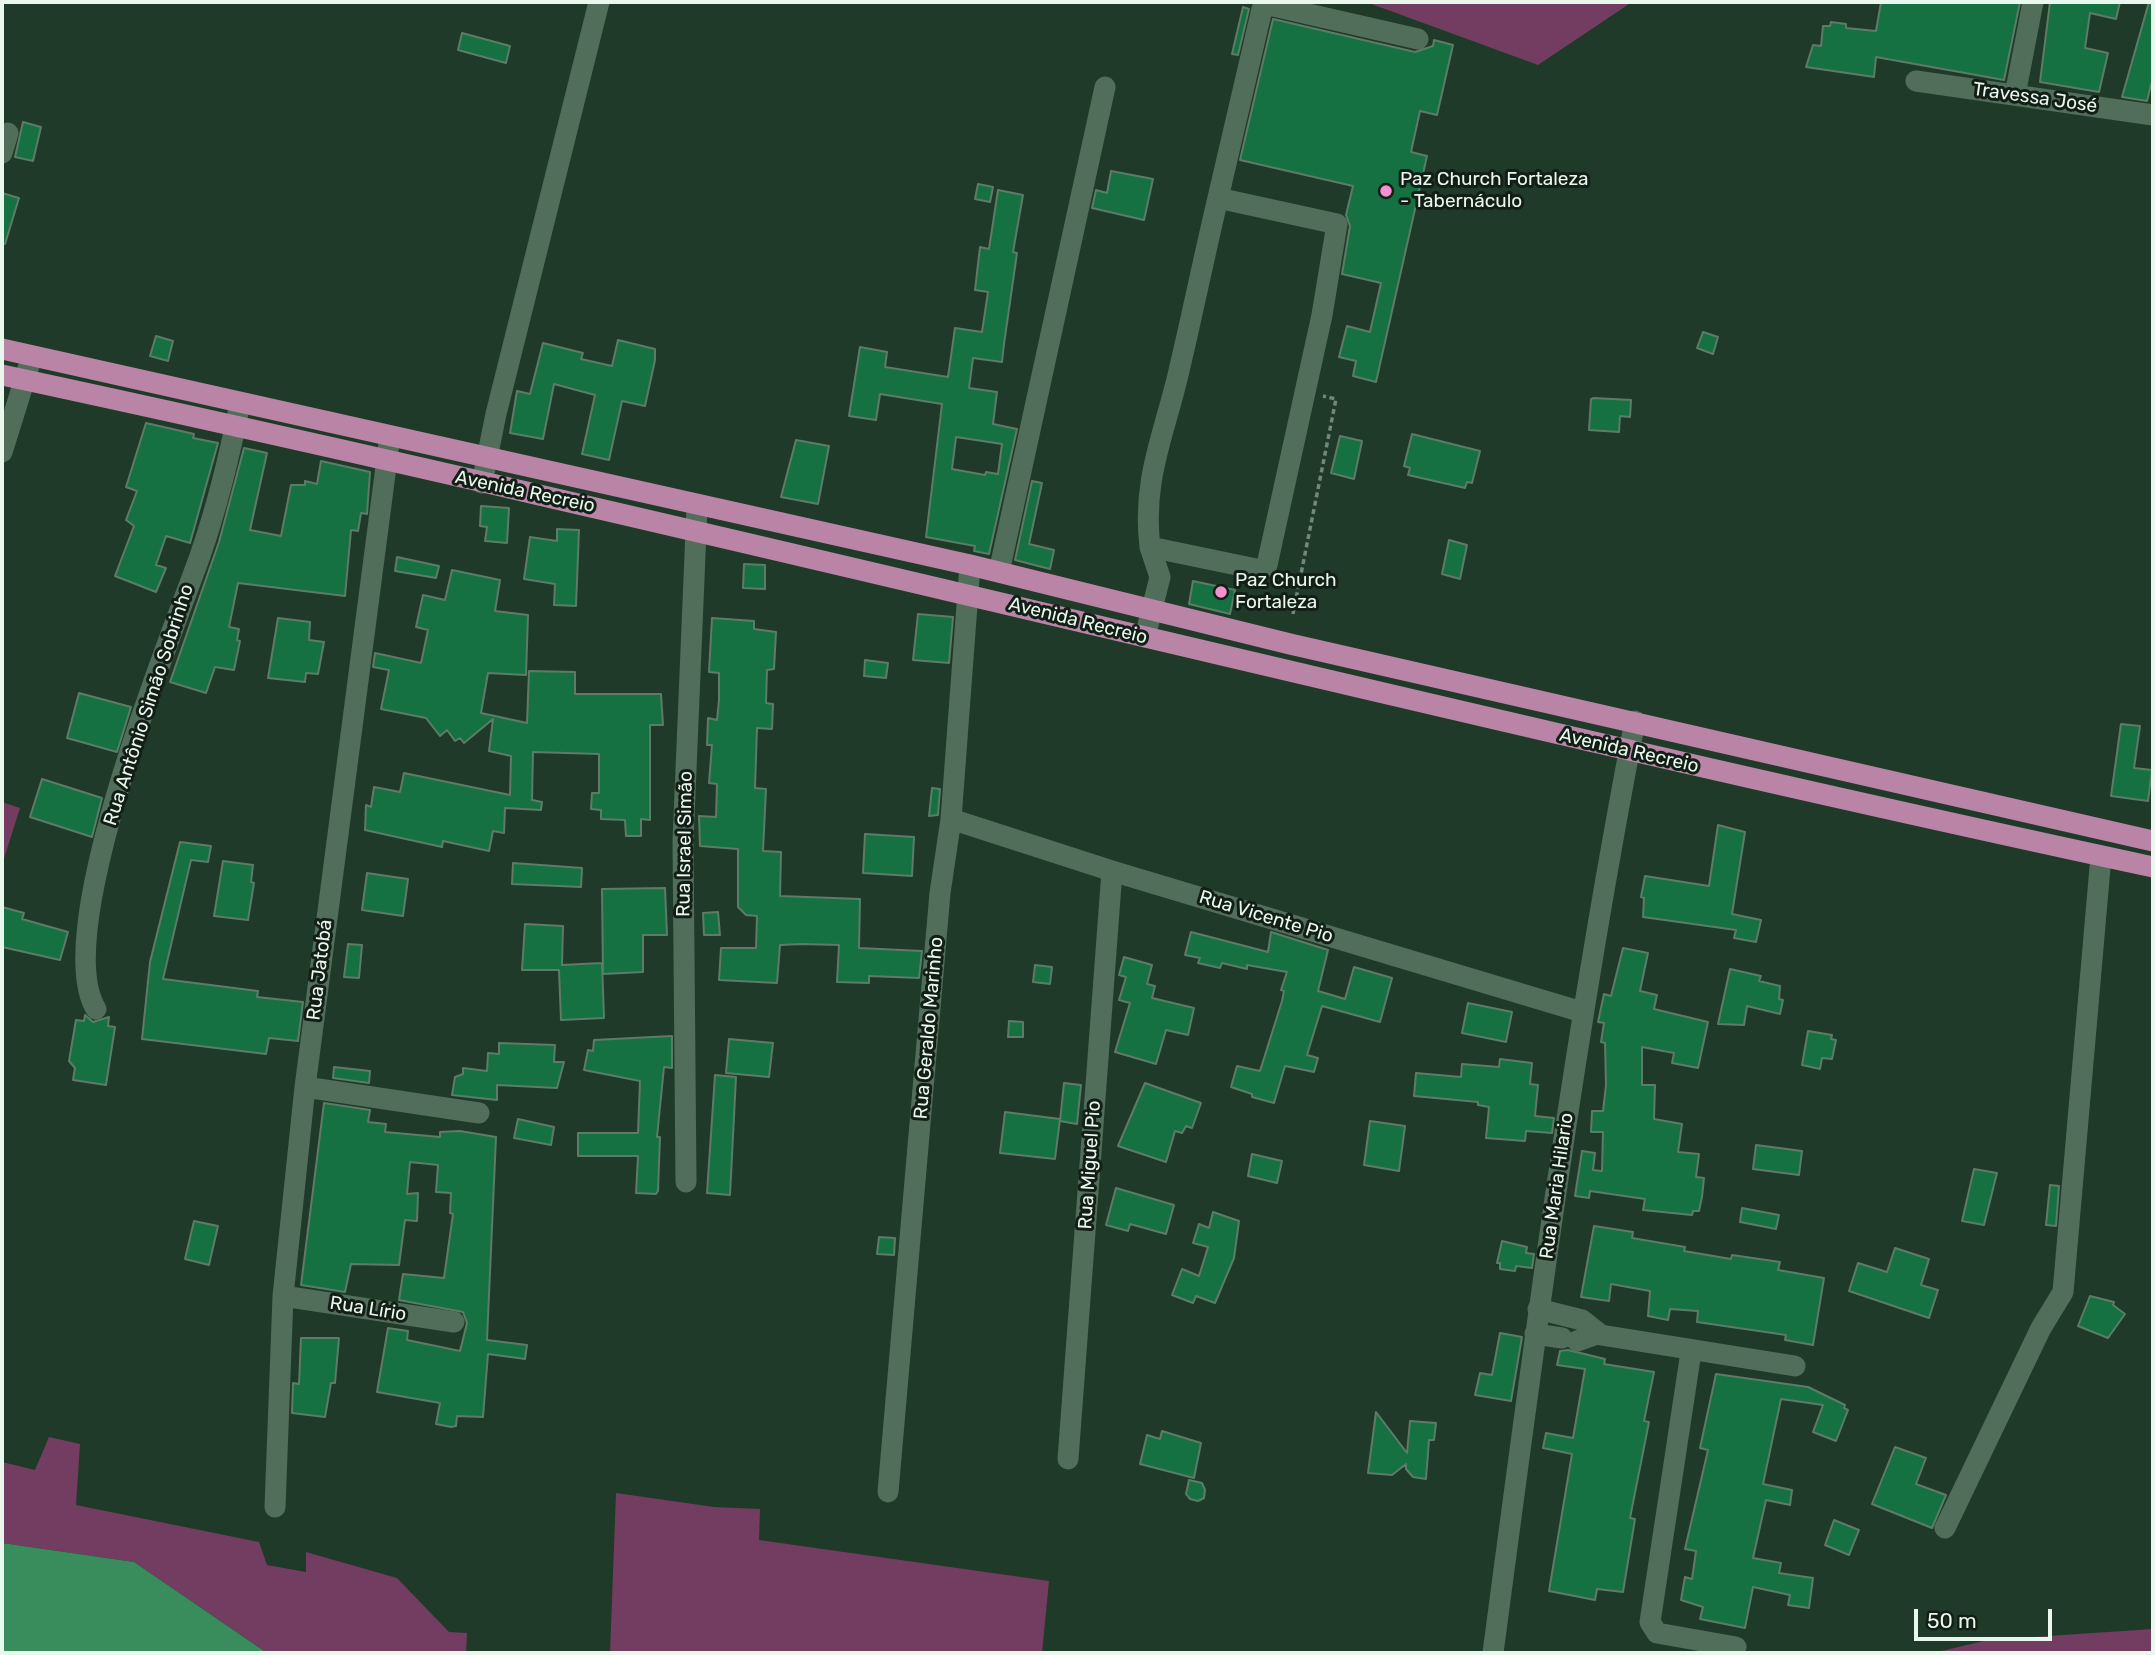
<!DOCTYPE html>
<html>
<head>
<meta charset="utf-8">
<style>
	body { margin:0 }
	#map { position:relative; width:2155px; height:1655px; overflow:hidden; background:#1f3a29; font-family:Rubik,sans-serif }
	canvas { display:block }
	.frame { position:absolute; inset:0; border:4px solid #e8f8ec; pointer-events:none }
	.scale { position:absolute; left:1914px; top:1609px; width:138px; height:32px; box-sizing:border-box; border:4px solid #e8f8ec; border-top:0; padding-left:9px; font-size:21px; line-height:24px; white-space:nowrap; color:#e8f8ec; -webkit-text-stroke:5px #121e16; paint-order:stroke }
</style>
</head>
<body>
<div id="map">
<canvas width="2155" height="1655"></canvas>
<div class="frame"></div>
<div class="scale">50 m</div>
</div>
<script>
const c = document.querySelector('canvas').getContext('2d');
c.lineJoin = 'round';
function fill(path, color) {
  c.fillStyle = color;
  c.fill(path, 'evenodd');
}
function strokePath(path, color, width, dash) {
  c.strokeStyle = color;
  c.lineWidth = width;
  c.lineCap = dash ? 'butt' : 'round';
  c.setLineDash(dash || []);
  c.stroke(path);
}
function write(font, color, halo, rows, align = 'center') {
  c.font = font + ' Rubik,sans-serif';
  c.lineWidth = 6;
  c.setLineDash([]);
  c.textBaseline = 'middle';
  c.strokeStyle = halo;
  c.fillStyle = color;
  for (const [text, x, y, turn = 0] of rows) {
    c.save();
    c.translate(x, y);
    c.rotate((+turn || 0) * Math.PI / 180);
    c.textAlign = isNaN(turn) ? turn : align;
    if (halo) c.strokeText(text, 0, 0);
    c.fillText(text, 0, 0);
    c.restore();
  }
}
fill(new Path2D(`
	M1366,2H1632L1538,65Z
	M2,802L20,808L2,865Z
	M49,1437L80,1444L76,1505L259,1542L267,1565L306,1572V1552L397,1578L449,1632L467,1633L466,1653H267L134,1562L2,1543V1462L35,1470Z
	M616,1493L714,1507L760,1509L759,1540L1049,1581L1042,1653H610Z
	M2153,1629V1653H1933L1988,1640Z`), '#723d60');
fill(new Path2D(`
	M2,1543L134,1562L267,1653H2Z`), '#398d5c');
const building = new Path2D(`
	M1881,2H2020L2004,80L1876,57L1874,77L1806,67L1813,45L1821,46L1823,26H1830L1831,22L1846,24V28L1876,31Z
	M2050,2H2120L2116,19L2090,13L2085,48L2108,53L2099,92L2040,82Z
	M2149,2H2153V77L2147,101L2122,97Z
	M1243,7L1249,9L1238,55L1232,54Z
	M1273,19L1415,52L1433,46L1434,40L1453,45L1437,115L1420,111L1411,152L1427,156L1376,382L1353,376L1356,361L1339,357L1347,326L1370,332L1381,283L1342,274L1350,226L1346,215L1353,186L1240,160Z
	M462,33L510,46L506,63L458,50Z
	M23,122L41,127L33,161L15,157Z
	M1111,171L1153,179L1144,220L1092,208L1096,190L1107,193Z
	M978,184L993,187L990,202L975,199Z
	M998,190L1023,195L1013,252L1017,253L1004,344L1002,362L973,358L969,388L997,392L993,424L1017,429L989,554L974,551L975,546L926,537L942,404L880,394L876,420L849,416L860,347L887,352L885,367L948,377L955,328L982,332L988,292L975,290L980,247L989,249ZM956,437L1002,444L998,474L986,472L985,475L952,469Z
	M2,193L19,198L5,244L2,243Z
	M1703,332L1718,337L1713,354L1697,348Z
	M156,336L173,341L168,361L150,356Z
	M618,340L655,349V360L645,406L622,401L609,460L582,454L595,395L554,384L543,439L510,433L517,391L530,394L543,343L583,353L581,359L612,366Z
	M1594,398L1631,400L1630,417L1620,416L1619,432L1589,430L1591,399Z
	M146,423L194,434L193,438L218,443L190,543L166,536L156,565L166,568L156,592L115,576L134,526L126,520L137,491L126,487Z
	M1412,434L1480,451L1472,483L1467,482L1465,488L1408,475L1410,468L1404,466Z
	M1340,436L1362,441L1354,479L1331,473Z
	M796,440L829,446L818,504L781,497Z
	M244,448L267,453L250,530L281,536L291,485H305V481L317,484L321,461L370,472L367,514L361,513L358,531L351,530L345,596L238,583L229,627L239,629L237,640L240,641L234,670L215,667L206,693L170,682L219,542Z
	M1032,481L1042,483L1029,544L1054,550L1050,569L1015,560Z
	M481,506L509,508L507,543L485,541L487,527L480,526Z
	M557,529L579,530L576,606L554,605L555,584L524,579L530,537L557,541Z
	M1449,540L1467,545L1460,579L1442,574Z
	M397,557L439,566L436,578L395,571Z
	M744,564L765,565V589L743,588Z
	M452,570L500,580L495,611L528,615L526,675L488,673L481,713L527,723L529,671L575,672V694H661L663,725H650V820L641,819V836H626L625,820L601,819V810L591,809L592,793H599V754L533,752L532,800L542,802L541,810L505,808L504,833L493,831L489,851L443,841L442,847L365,830L366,805L371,807L374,787L400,792L404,773L510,795L511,756L489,751L493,719L464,743L460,738L455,741L447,730L440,736L426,718L381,709L389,670L373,667L375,653L421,663L428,630L416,627L423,595L445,600Z
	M1193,581L1235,590L1230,614L1189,604Z
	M918,614L953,617L949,663L913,660Z
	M278,618L310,622L309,640L324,642L318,674L306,673L305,682L268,678Z
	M712,618L754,621V629L776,632L774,669L767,670L766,703L773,704L772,729L757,728L755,788L766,789L763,851L781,852L780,896L860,899L859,948L922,951L919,978L869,976V983L837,982L839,945L802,944L780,945L777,983L719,980L721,948H756L757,916L746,915L738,907V849L700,846L699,816L716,817L717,784L709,783L712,745H707L708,718L717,720L719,700V673L709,672Z
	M865,660L888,663L886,678L864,676Z
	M79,693L131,707L117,752L67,738Z
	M2121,724L2140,726L2134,768L2152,770L2148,801L2111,796Z
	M42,779L102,798L92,837L30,817Z
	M932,788L940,789L938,815L929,816Z
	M1718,825L1745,832L1732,914L1761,920L1756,942L1734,938L1736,930L1643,917L1644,898L1641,897L1645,876L1709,886Z
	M865,834L914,837L912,876L863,873Z
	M180,842L211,846L208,862L191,860L163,979L258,991L257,997L303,1002L298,1041L269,1038L266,1054L142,1039L150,962Z
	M223,861L253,865L251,882L254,883L248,920L214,916Z
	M513,863L582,868L581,887L512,884Z
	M367,873L408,879L403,916L362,910Z
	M665,888L667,935H643V972L603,974L602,889Z
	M2,907L24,913L22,919L68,932L60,960L2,947Z
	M718,912L720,935H704L703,913Z
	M525,924L563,926L562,965L602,963L604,1018L561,1020L559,970H522Z
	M1191,932L1268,952L1271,932L1328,950L1318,991L1345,999L1354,967L1392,978L1380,1022L1322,1006L1307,1055L1318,1058L1314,1072L1285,1066L1274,1103L1252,1097V1094L1231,1087L1237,1066L1260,1071L1282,1001L1284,991L1281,990L1287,972L1247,965V969L1222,963L1220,968L1198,963L1200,958L1185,955Z
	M348,944L362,945L359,978L344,977Z
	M1623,948L1648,953L1640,991L1657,995L1654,1009L1708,1022L1698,1068L1672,1063L1674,1053L1642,1047V1085H1655L1654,1119L1682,1124L1678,1152L1699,1154L1696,1177L1704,1178L1702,1197L1699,1211H1693L1692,1215L1643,1210L1645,1199L1590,1191L1589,1198L1575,1196L1582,1151L1595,1153L1593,1170L1602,1171L1603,1132H1591L1592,1111H1603L1606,1085L1605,1043L1601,1042L1604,1023L1598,1022L1604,994L1611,996Z
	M1124,957L1152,965L1147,984L1155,986L1152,998L1194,1008L1188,1035L1166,1030L1156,1064L1115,1052L1130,1003L1119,1000L1126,977L1119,975Z
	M1035,965L1052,967L1050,984L1033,982Z
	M1730,969L1761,976L1759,981L1780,986L1779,999L1783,1000L1780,1014L1747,1006L1744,1025L1718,1024Z
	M1468,1003L1512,1012L1506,1042L1462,1033Z
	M85,1015L93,1022L109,1017L108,1026L115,1027L106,1085L73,1080L75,1068L69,1061L76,1020L84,1021Z
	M1009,1021L1023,1022V1037H1008Z
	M1808,1031L1832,1035L1831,1039L1836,1040L1832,1059L1822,1058L1820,1069L1802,1065Z
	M672,1036V1068L664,1067L657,1137H660L658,1191L656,1194L636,1193L638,1156H578V1133H638L640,1081L584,1070L588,1050L593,1051L594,1040Z
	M729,1039L773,1043L769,1077L726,1073Z
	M499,1043L555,1045L554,1062H564L557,1088L497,1085V1100L452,1095L455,1077L463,1074V1068L487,1071L488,1053L499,1054Z
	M1500,1059L1532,1063L1530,1084L1538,1085L1535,1116L1554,1118L1552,1133L1526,1131L1525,1141L1486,1138L1489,1107L1478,1105V1102L1414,1096L1416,1073L1461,1077L1462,1064L1499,1067Z
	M334,1067L370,1071L369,1083L333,1078Z
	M715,1075L736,1077L730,1195L707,1193Z
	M1064,1083L1081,1085L1077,1124L1060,1121Z
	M1145,1083L1201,1103L1192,1128L1186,1126L1182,1133L1175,1131L1166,1162L1118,1146Z
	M324,1103L370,1110L368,1122L386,1124L385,1132L440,1137V1132L460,1131L496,1137L487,1340L527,1345L525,1359L488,1354L483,1417L457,1416L456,1426L451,1427L436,1424L440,1403L377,1392L388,1328L408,1331L407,1340L460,1351L467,1323L463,1312L399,1300L403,1274L444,1278L453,1214L450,1213L451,1193L436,1192L438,1165L410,1162L407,1194L418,1193L417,1221L405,1220L399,1265L351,1264L345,1292L301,1285Z
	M1005,1112L1060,1119L1055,1159L1000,1153Z
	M518,1119L554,1127L551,1145L514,1138Z
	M1370,1121L1405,1126L1399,1171L1364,1165Z
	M1756,1145L1802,1151L1799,1175L1753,1169Z
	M1252,1154L1282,1161L1277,1183L1248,1176Z
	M1974,1169L1997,1173L1984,1225L1962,1221Z
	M2050,1185L2059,1186L2056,1226L2046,1225Z
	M1116,1188L1174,1205L1166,1234L1130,1224L1128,1231L1106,1225Z
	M1742,1208L1779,1215L1776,1229L1740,1222Z
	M1213,1212L1239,1221L1234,1258L1215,1303L1196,1296L1193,1303L1172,1295L1182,1269L1199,1276L1208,1247L1193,1243L1199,1224L1209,1228Z
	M194,1221L218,1226L209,1265L185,1259Z
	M1594,1226L1633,1232L1632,1238L1685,1247L1684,1251L1731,1259L1732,1255L1780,1262L1778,1270L1824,1278L1813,1345L1785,1340L1786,1335L1697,1322L1698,1311L1670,1309L1668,1320L1648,1316L1650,1291L1611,1284L1609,1301L1581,1297Z
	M879,1237L895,1238L894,1255L877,1254Z
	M1502,1241L1527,1247L1526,1253L1534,1254L1532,1268L1516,1266L1515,1271L1500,1269V1263H1497Z
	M1895,1248L1929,1259L1921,1285L1938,1290L1929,1318L1849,1291L1858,1263L1887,1272Z
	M2090,1296L2114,1302L2113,1305L2125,1314L2108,1338L2078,1326Z
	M1500,1333L1522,1337L1511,1401L1475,1395L1480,1373L1492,1375Z
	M301,1338H339L335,1383H331L325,1417L292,1413L293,1383L299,1384Z
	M1568,1350L1605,1359L1604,1364L1654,1372L1644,1421L1649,1422L1630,1518L1635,1519L1623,1592L1597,1589L1595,1600L1549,1591L1572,1454L1543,1448L1546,1433L1573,1438L1585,1369L1557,1365L1560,1351Z
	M1716,1374L1808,1387L1845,1405L1844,1408L1848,1410L1836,1441L1813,1432L1823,1405L1781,1399L1763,1484L1792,1490L1790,1505L1766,1500L1753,1558L1781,1563L1779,1573L1813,1578L1809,1608L1788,1605L1790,1595L1753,1587L1745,1628L1700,1619L1703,1607L1681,1600L1685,1577L1692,1579L1696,1551L1685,1549L1708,1450L1700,1448Z
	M1376,1412L1407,1453L1410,1421L1436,1423L1434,1440H1429L1426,1479L1413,1477L1406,1469V1464L1392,1475L1368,1473Z
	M1162,1431L1201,1443L1194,1478L1140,1464L1147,1435L1160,1439Z
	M1895,1447L1926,1458L1916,1484L1946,1495L1932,1528L1872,1504Z
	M1189,1480L1202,1483L1205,1490L1204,1498L1198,1501L1190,1499L1186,1494Z
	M1834,1520L1859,1530L1849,1555L1825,1545Z`);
fill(building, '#157142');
strokePath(building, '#5e7b67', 2);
strokePath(new Path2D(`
	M1293,614L1336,399L1323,396`), '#728879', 3.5, [5, 3.5]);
strokePath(new Path2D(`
	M1916,81L2153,115
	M2015,95L2033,2
	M2,153L8,133
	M1218,198L1337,224L1322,315L1267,565L1261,570L1150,547C1142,481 1163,438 1178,375C1192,316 1204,257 1218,198Z
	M1218,198L1262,9L1269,5L1418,39
	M2,452L32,356
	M482,483L496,414L599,2
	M999,572L1105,87
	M1145,637L1160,577L1150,547
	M951,819L1112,871L1582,1012
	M96,1009C50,934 169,642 200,556C217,507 230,454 240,403
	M305,1087L479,1113
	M686,1182L683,841L697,507
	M283,1296L454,1322
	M1538,1309L1582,1320L1601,1335L1795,1366
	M1535,1334L1562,1338
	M1577,1341L1597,1334
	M1691,1352L1650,1622L1657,1633L1736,1647
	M1068,1459L1112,871
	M888,1492L940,893L951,819L970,565
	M275,1507L283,1296L305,1087L390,436
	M1945,1528L2041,1328L2063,1292L2101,856
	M1493,1653C1534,1342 1575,1030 1635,721`), '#516e5a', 21);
strokePath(new Path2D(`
	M2,349L970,565L1290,644L2153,841
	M2,375C721,529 1434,713 2153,867`), '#b984a6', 21);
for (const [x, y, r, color] of [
	[1386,191,7,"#f590d1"],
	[1221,592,7,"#f590d1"]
]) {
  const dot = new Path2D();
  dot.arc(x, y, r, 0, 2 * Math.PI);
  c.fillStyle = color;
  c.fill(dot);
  strokePath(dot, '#121e16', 2.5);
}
write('19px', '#e8f8ec', '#121e16', [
	["Travessa José",2035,98,8],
	["Avenida Recreio",525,492,12],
	["Avenida Recreio",1078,621,14],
	["Rua Antônio Simão Sobrinho",149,705,-72],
	["Avenida Recreio",1629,751,13],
	["Rua Israel Simão",685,844,-89],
	["Rua Vicente Pio",1266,917,17],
	["Rua Jatobá",320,970,-83],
	["Rua Geraldo Marinho",929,1028,-85],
	["Rua Miguel Pio",1090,1165,-86],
	["Rua Maria Hilario",1557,1186,-82],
	["Rua Lírio",368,1309,9]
]);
write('19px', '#e8f8ec', '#121e16', [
	["Paz Church Fortaleza",1400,180],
	["- Tabernáculo",1400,202],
	["Paz Church",1235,581],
	["Fortaleza",1235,603]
], 'left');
</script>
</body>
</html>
